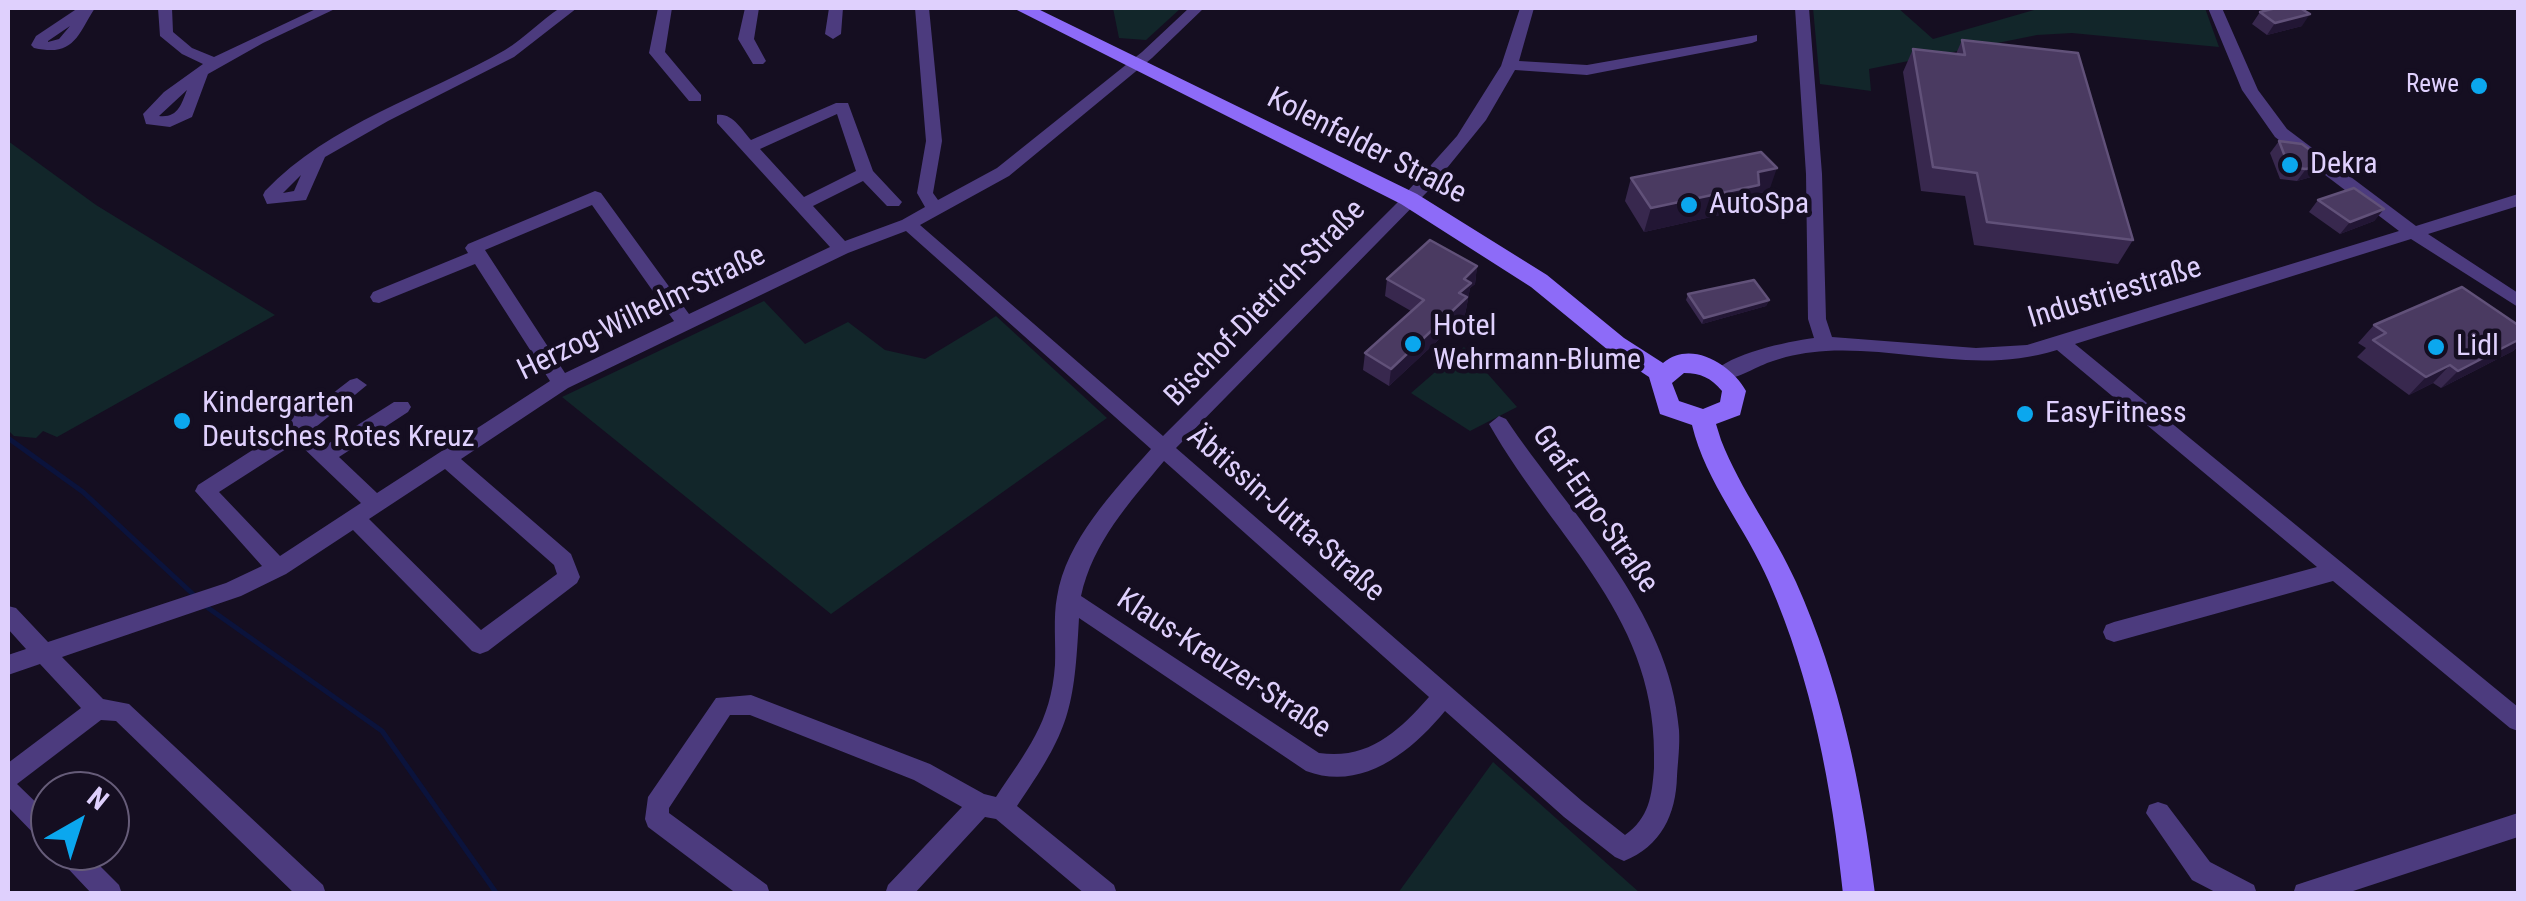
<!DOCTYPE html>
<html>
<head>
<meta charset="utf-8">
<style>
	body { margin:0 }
	#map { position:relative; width:2526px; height:901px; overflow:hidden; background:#150e21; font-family:"Roboto Condensed",sans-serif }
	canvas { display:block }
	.frame { position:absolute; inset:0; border:10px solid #dfd0fd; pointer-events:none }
	.north { position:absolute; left:30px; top:771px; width:100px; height:100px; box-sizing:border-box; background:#150e21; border:2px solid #665c79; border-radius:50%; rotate:39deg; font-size:28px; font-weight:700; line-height:40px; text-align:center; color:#dfd0fd }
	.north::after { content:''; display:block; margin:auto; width:35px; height:45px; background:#0ba7ee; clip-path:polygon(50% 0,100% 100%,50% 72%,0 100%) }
</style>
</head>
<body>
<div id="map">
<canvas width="2526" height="901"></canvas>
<div class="frame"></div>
<div class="north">N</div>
</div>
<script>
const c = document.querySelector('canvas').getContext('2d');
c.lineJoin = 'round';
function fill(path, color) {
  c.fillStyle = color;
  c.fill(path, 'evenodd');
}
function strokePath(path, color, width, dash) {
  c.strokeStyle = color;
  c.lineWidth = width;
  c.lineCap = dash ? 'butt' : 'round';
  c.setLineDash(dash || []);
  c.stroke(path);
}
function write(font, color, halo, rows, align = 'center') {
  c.font = font + ' "Roboto Condensed",sans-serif';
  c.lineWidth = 9;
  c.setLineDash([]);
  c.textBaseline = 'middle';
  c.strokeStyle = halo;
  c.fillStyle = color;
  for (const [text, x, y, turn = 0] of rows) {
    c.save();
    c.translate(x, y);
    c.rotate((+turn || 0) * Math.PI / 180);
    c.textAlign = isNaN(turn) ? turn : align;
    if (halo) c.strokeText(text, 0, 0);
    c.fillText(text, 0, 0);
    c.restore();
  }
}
fill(new Path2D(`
	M1113,8H1181L1146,40L1119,38Z
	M1813,8H1898L1933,39L2041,8H2205L2219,47L2072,33L2037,35L1869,69L1871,91L1820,84Z
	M8,141L96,205L275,315L57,437L43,431L36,438L14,436L8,430Z
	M764,301L805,344L848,322L885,350L925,359L996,316L1107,418L831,614L562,397Z
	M1464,347L1517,407L1470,431L1411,393Z
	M1493,762L1640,893H1398Z`), '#12262a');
strokePath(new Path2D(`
	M8,438L83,492L196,597
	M204,605L382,731L497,894`), '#0b133c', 5);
fill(new Path2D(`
	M78,8H95C77,36 74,57 34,48L31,45L36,36ZM70,26L59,39L48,42V41Z
	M158,8H172L173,32L192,48L214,57L318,8H337L263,43L208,74L192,117L170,127L146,124L143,114L164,92L203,64L182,54L160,36ZM187,90C181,105 178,118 159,116Z
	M560,8H577L514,57L388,121L325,157L306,200L267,204L263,195L265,191C330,123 425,96 505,50C525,38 541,20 560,8ZM301,175L294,191L283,193Z
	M658,8H672L665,52L701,95V101H689L649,53Z
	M745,8H759L754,39L766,61L763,64H753L738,39Z
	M829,8H843L841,34L833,39L825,34Z
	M915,8H929L942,141L933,193L938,200L997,168L1142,52L1189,8H1204L1152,58L1009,176L920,225L1163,436L1397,203L1457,136L1501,66L1520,8H1534L1519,61L1587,65L1757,35V41L1752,43L1587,75L1515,70L1486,120L1430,189L1176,448L1582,801L1625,835C1649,818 1652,796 1654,768C1660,617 1557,544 1489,424L1499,416L1506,419C1569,513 1670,610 1679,730C1680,745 1678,761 1677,776C1676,815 1661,846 1624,861L1615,857L1564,817L1445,711C1411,752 1362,792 1306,771L1079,618C1074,710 1070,729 1017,806L1114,885L1117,894H1085L996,819L985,817L914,894H885L888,885L962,807L914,780L750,715H730L669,808V813L767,885L770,894H737L648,827L645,819L648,797L716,698L751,695L930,764L984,794L996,797C1026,751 1051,723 1055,665C1056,644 1053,617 1057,597C1066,540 1114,491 1151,449L906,231L848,253L568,388L461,459L571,554L580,577L577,583L488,651L480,654L472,651L353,530L286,574L241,596L62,657L103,699L129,704L323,885L326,894H295L116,721L101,720L17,784L50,816V845L41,841L8,807V763L81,708L40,664L8,675V655L26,649L8,629V606L16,608L48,642L226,583L262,566L195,491L198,485L287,428L284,420L287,415L294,413L302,417L350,380L357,378L367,385L311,431L326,445L394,402H408L411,407L408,412L339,457L377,493L550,381L475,264L379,303L373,302L370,297L373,292L468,253L465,248L468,244L595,191L601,193L689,314L830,247L717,123V115C732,112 742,130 751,140L836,103H848L873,171L902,202L899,206H887L863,181L813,206L845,241L902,220L925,207L917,193L926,141ZM837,114L856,171L804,197L760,149ZM592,205L674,321L565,373L485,250ZM297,442L361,503L280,556L219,492ZM1164,461L1429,697C1398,732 1368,760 1319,753L1081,596C1093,542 1129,503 1164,461ZM445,469L554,565L557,574L481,630L369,519Z
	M1795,8H1809L1822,174L1826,319L1832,337L1976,348L2027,345L2399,231L2275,137L2242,90L2208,8H2222L2258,90L2287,129L2416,226L2518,194V206L2428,234L2518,293V307L2411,239L2075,344L2518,707V731L2510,728L2333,581L2114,642L2106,639L2103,632L2106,625L2114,622L2317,567L2057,350C1976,375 1907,347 1826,351C1808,352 1790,355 1773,361C1756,366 1733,383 1715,379L1712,374C1730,353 1786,342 1814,338L1808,319L1806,174Z
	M2158,802L2167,805L2210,862L2254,885L2257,894H2219L2192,880L2146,813L2149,805Z
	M2518,813V837L2344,894H2293L2296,885L2305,882Z
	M56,851H85L119,885L122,894H92L59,859Z`), '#4c3b7e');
fill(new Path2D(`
	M1013,8H1036L1417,194L1547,275L1624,338L1663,363C1691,339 1732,365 1746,391L1740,415L1716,424L1721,440C1741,491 1774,533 1796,582C1840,680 1862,787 1875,894H1843C1832,788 1812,680 1769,582C1746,528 1706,483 1692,425L1660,414L1649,377L1608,350L1531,287L1401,204ZM1684,373C1701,373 1711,378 1722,391L1720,402L1703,409L1679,401L1672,383Z`), '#8d6bf8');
fill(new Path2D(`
	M2260,12L2302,26L2267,35L2252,24Z
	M1962,40L2133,240L2118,264L1974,245L1965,196L1921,191L1903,72L1913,49L1956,54Z
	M2279,141L2318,175L2297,181L2280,179L2270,153Z
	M1631,178L1769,191L1756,194L1751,208L1644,232L1625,201Z
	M2318,200L2384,209L2374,221L2340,234L2309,212Z
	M1477,266L1475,284L1470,288L1465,315L1389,386L1363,370L1365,353L1411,311L1385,296L1387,279Z
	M1688,294L1769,300L1766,306L1702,324L1686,300Z
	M2374,325H2518V346L2513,351L2441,388L2433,383L2409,395L2357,357L2366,348L2358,343Z`), '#38284e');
fill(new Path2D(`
	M2310,14L2302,26L2267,35L2275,23Z
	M2327,163L2318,175L2297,181L2306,169Z
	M1777,168L1769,191L1756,194L1751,208L1644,232L1651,208L1758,172Z
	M2384,209L2374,221L2340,234L2350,222Z
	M1477,266L1475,284L1470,288L1465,315L1389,386L1391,369L1464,279Z
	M1769,300L1766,306L1702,324L1704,318Z
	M2518,340V346L2513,351L2441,388L2458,371Z
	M2450,365L2433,383L2409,395L2426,377Z`), '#221634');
const building = new Path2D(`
	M2276,8H2300L2310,14L2275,23L2260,12Z
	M1962,40L2078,53L2133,240L1987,222L1977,173L1933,167L1913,49L1965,55Z
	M2279,141L2302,144L2327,163L2306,169L2289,167Z
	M1761,152L1777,168L1758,172L1759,185L1651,208L1631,178Z
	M2354,188L2384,209L2350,222L2318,200Z
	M1430,240L1477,266L1464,279L1471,283L1459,293L1467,297L1391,369L1365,353L1424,300L1387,279Z
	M1754,280L1769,300L1704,318L1688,294Z
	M2462,287L2518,325V340L2458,371L2450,365L2426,377L2373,340L2386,333L2374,325Z`);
fill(building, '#4a3a61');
strokePath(building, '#615179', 2.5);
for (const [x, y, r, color] of [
	[2479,86,10,"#0ba7ee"],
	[2290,165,10,"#0ba7ee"],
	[1689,205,10,"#0ba7ee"],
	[1413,344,10,"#0ba7ee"],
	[2436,347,10,"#0ba7ee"],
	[2025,414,10,"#0ba7ee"],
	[182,421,10,"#0ba7ee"]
]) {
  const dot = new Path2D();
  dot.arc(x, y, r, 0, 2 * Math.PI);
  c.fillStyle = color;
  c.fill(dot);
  strokePath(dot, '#150e21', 4);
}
write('25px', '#dfd0fd', '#150e21', [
	["Rewe",2459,86]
], 'right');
write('30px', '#dfd0fd', '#150e21', [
	["Kolenfelder Straße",1366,147,27],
	["Industriestraße",2115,294,-17],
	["Bischof-Dietrich-Straße",1266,304,-46],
	["Herzog-Wilhelm-Straße",642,314,-26],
	["Graf-Erpo-Straße",1594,510,55],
	["Äbtissin-Jutta-Straße",1285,515,41],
	["Klaus-Kreuzer-Straße",1223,665,33]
]);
write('30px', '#dfd0fd', '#150e21', [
	["Dekra",2310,165],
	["AutoSpa",1709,205],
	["Hotel",1433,327],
	["Wehrmann-Blume",1433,361],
	["Lidl",2456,347],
	["Kindergarten",202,404],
	["Deutsches Rotes Kreuz",202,438],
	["EasyFitness",2045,414]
], 'left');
</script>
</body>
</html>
